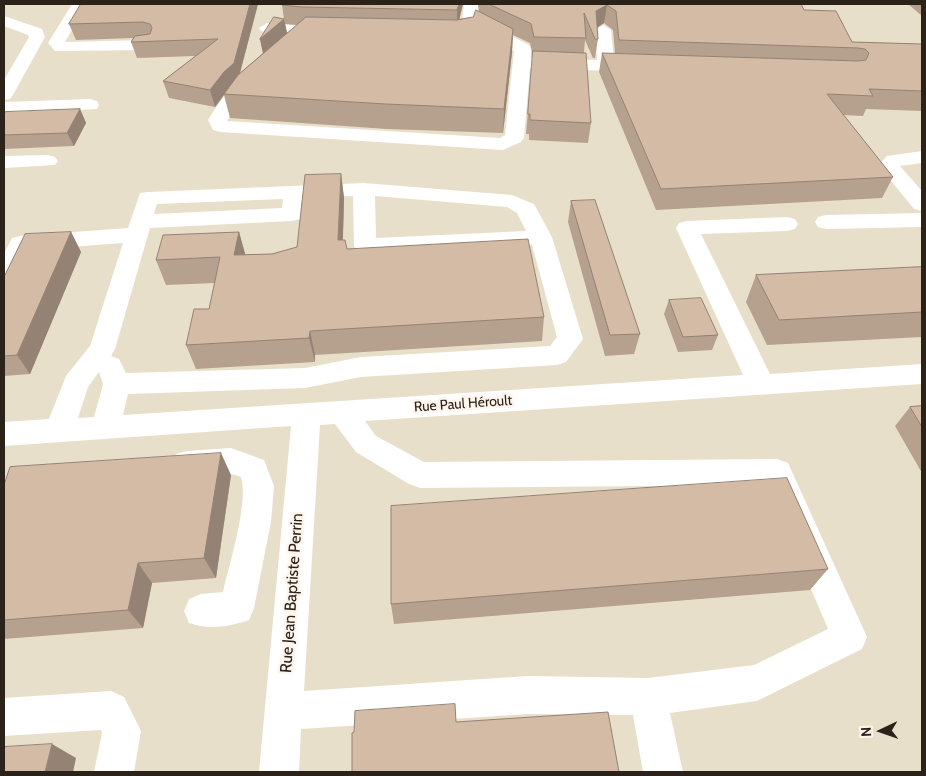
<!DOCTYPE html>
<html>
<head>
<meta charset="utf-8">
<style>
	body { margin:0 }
	#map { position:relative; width:926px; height:776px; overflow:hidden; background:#fde5ce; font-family:Cabin,sans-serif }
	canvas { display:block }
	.frame { position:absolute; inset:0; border:5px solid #2b221a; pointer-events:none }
	.north { position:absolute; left:856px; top:706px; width:50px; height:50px; -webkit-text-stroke:4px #fff5ec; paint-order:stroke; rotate:267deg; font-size:14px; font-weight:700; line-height:20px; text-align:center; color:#2b221a }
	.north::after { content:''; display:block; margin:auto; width:18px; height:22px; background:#2b221a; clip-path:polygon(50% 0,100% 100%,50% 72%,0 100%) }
</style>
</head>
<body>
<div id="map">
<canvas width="926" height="776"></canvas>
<div class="frame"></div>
<div class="north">N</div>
</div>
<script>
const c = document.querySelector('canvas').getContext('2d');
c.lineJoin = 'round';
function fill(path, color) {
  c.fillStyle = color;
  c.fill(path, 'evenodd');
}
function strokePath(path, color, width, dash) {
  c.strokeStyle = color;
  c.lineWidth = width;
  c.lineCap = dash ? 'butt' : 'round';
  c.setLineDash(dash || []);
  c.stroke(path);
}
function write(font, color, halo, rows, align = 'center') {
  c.font = font + ' Cabin,sans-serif';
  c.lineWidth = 5;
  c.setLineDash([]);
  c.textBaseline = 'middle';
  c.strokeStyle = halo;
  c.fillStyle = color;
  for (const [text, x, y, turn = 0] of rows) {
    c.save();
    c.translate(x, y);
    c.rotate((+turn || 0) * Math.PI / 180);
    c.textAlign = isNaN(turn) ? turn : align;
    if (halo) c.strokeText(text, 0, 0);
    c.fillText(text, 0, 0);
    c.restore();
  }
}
fill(new Path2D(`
	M4,4H922V772H4Z`), '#e8dfca');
fill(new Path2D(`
	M72,4H87L65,42L148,40L154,41L156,45L154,49L148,50L55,51L48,43Z
	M464,4H478V19L529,45L531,49V58L597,60L595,30L603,25L611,30L614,61L643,63L646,67L643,71L637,72L530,68L524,138L521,142L503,150L220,132L213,130L208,120C218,105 238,70 259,75L262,79L242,98L227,121L500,138L505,135L514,51L464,24L462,21Z
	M4,16L42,29L45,37L13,95L10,99L4,100V80L29,37L28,35L4,26Z
	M267,23L328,28L336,33L328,38L261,31L259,28Z
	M90,99L97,101L99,105L97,109L4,114V102Z
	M922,151V163L900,166L922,191V211L914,209L878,165L887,156Z
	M48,155L55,157L58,161L55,165L4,168V156Z
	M364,183L512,195L534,204L552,237L583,339L566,362L557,365L361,377L305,388L128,394L123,415L743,375L676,228L679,223L687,221L787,217L795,219L798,224L795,229L787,231L701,234L770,374L922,364V384L365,421L376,436L424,462L777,459L788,463L867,637L862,649L757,701L670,713L683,772H643L633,715L528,714L301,729L299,772H259L291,426L4,446V422L49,419L66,376L90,346L123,243L29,250L13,286L4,288V254L12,238L20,236L128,228L140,193L148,192ZM353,196L354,246L357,251L365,253L532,245L557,337L550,346L361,357L305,368L126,373L119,359L111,356L115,349L150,228L292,221L300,219L303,214L305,198ZM375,196L507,207L517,213L526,231L376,238ZM283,199L282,208L154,214L157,204ZM99,372L103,384L94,417L78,418L88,387ZM335,424L356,452L409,484L420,488L767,485L828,629L754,665L648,678L528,676L304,691L320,425Z
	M922,213V227L826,229L818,227L815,222L818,217L826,215Z
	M231,448L264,460L274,486L271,522L254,608L249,620C230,627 208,630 189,623L184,611L189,599L201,594L223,592C229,565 249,502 241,477C220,468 198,479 176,472L172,463L176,454L187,451Z
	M111,691L124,697L141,731L134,772H94L102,733L101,730L4,736V698Z`), '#fff');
fill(new Path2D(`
	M81,4H258L240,73L263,53L260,39L284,19L282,5V4H463L459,19L473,17L479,11L478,4H801L804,10L852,42L922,44V111L866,109L863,116L843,115L893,177L882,198L656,210L599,72L602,53H615L613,30L604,23L597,28L598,39L595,58H593L585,40L584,52L591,123L588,143L529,140V134H526L533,56L530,43L513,35L512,52L503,133L387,129L230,118L224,95L215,107L169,98L163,81L195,56L137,58L131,42L133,38L76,40L69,24ZM285,24L297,25L287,33Z
	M908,4H922V16Z
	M80,109L86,123L74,146L4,149V114Z
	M341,174L344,198L343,240L347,249L544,317L542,341L315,355V362L196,369L186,345L209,309L215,283L166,285L156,260L239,232L245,255L272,254L297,247Z
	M571,201L640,334L634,354L605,356L568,222Z
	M71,232L81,252L30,374L4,376V277Z
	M922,267V337L767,345L746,302L756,275Z
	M669,300L718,335L712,350L678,352L664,314Z
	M922,406V473L895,426L910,407Z
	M231,475L216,578L152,583L143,628L4,639V485Z
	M828,569L810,590L394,624L391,604Z`), '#b5a18e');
fill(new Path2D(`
	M250,4H258L238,80L228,89L215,107L210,90Z
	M459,4H463L457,29V10Z
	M607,5L604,23L593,30L596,11Z
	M284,19L288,37L264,58L260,39Z
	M513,29L512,52L503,133L504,109Z
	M80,109L86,123L74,146L67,133Z
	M341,174L344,198L342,265L338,240Z
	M71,232L81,252L30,374L17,355Z
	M239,232L246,257L234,255Z
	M310,331L315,355V362L309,338Z
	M221,453L231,475L216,578L204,558Z
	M138,563L152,583L143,628L128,610Z
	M52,744L76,758L73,772H45Z`), '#948374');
const building = new Path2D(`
	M81,4H250L234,63L224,72L210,90L163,81L218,39L131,42L135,36L150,34L152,28L150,24L143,22L69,24Z
	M282,4H459L457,10L302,7L282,5Z
	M489,4H801L804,10L836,11L852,42L922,44V91L869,89L873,96L827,94L893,177L661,189L602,53L858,61L866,60L869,53L865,49L858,48L619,40L616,11L607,5L596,11L598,39H595L584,13L586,38L534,37L531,24Z
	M476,10L513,29L504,109L385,104L224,94L238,75L306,17L457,20L473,17Z
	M274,17L284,19L260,39Z
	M533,51L586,53L591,123L530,120V114H528Z
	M80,109L67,133L4,135V114L5,112Z
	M341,174L338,240H345L347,249L528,239L544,317L310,331L309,338L186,345L194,309H209L220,257L156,260L163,235L239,232L234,255L272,254L297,247L305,175Z
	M595,200L640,334L610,335L571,201Z
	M71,232L17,355L4,356V277L25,234Z
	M922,267V312L779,320L756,275Z
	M701,298L718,335L683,337L669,300Z
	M922,406V427L910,407Z
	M221,453L204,558L138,563L128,610L4,620V485L10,467Z
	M787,478L828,569L391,604V506Z
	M455,704L456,722L608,712L619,772H352V733L354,732L355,711Z
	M52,744L45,772H4V747Z`);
fill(building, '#d3bba5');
strokePath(building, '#948374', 1);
write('14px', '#2b221a', '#fff5ec', [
	["Rue Paul Héroult",463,404,-4]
]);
write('16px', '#2b221a', '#fff5ec', [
	["Rue Jean Baptiste Perrin",292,593,-86]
]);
</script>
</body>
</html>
